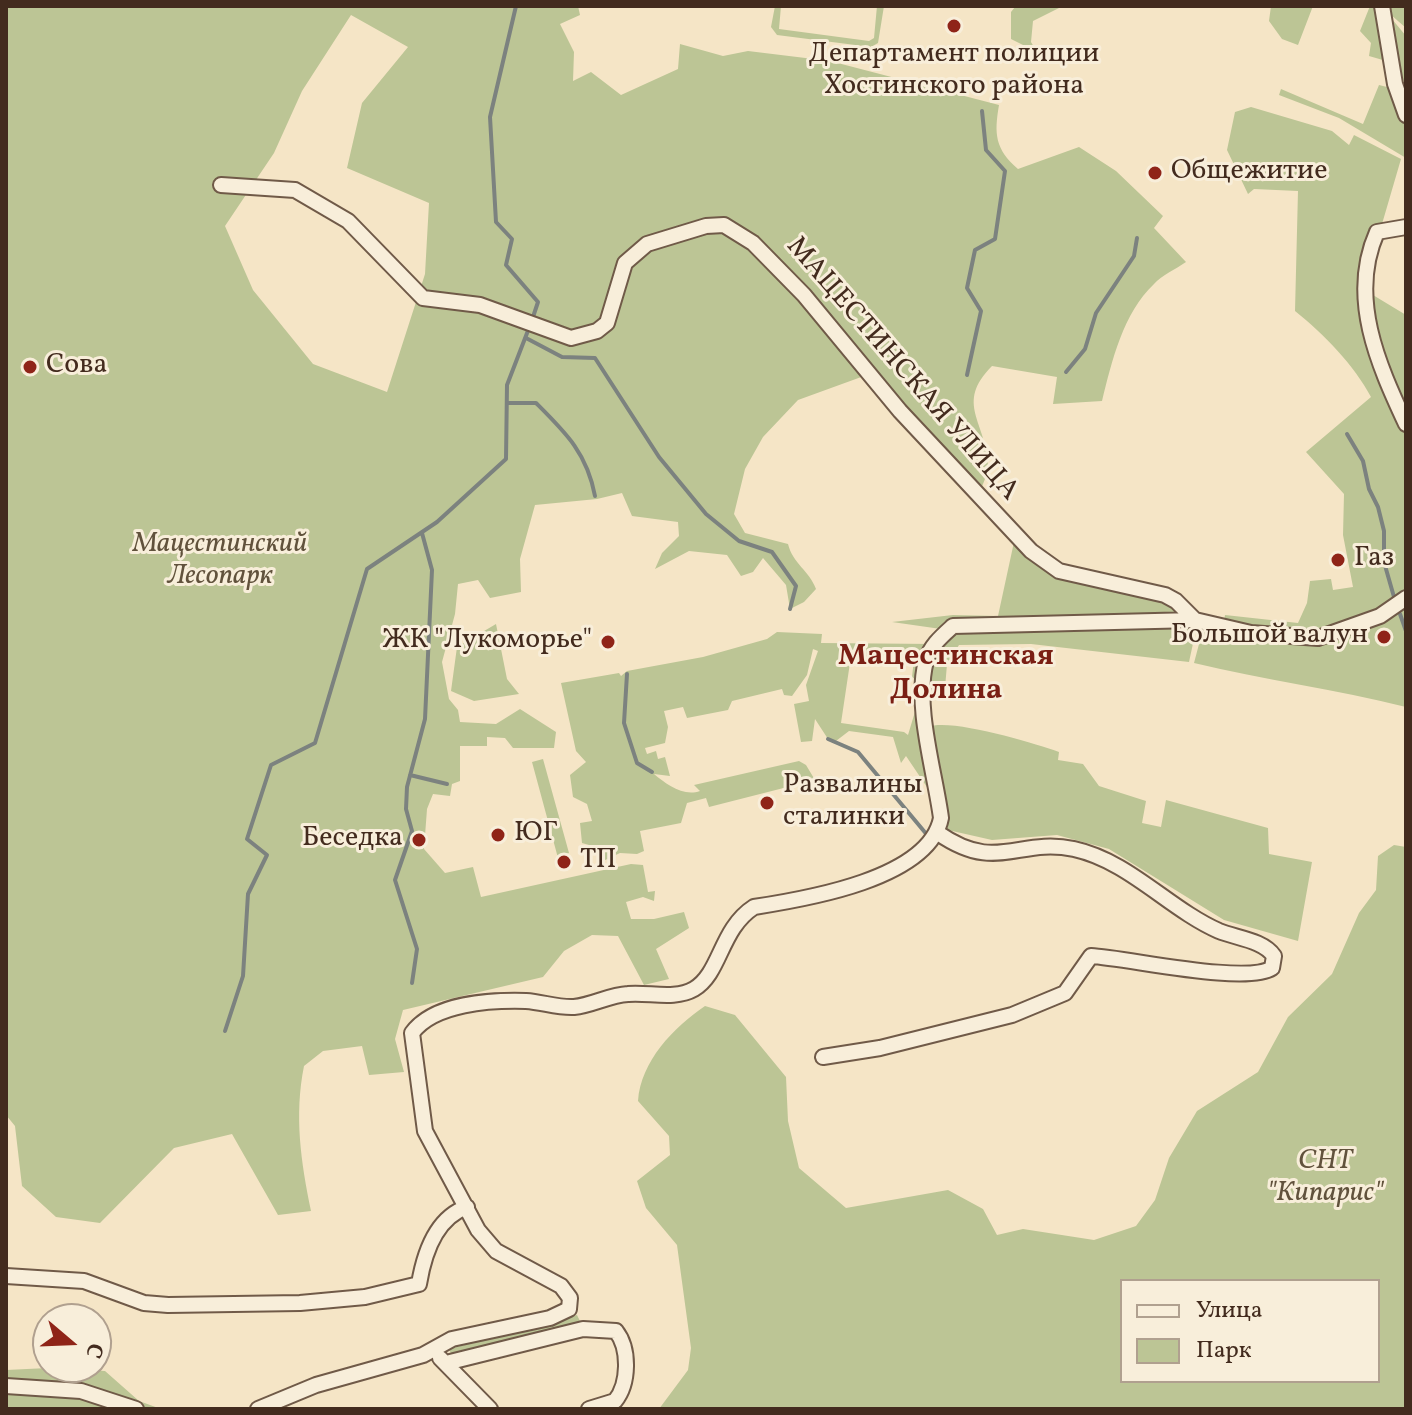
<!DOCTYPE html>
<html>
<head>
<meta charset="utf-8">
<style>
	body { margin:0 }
	#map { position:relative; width:1412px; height:1415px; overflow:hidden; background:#f5e5c6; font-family:Vollkorn,serif }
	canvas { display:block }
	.frame { position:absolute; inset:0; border:8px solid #432b1e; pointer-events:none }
	.legend { position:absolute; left:1120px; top:1279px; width:260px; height:104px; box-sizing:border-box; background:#f8eeda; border:2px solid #b0a08f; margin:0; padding:10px 14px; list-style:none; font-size:24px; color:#432b1e }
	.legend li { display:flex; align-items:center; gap:16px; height:40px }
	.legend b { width:40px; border:2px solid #b0a08f }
	.north { position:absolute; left:32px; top:1303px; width:80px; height:80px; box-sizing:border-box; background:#f8eeda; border:2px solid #b0a08f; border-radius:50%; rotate:109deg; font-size:22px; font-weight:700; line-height:32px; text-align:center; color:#432b1e }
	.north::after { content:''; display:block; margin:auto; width:28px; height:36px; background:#8f2418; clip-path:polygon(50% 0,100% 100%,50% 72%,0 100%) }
</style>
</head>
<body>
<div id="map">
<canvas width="1412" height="1415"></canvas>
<div class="frame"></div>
<ul class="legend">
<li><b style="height:10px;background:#f8eeda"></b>Улица</li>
<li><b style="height:22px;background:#bcc595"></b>Парк</li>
</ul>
<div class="north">С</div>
</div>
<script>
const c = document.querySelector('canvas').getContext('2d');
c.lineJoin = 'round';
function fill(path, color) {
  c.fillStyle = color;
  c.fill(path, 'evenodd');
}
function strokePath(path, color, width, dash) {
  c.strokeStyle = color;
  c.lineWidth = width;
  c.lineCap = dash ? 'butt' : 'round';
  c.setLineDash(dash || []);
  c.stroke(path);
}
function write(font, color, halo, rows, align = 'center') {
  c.font = font + ' Vollkorn,serif';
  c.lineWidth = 6;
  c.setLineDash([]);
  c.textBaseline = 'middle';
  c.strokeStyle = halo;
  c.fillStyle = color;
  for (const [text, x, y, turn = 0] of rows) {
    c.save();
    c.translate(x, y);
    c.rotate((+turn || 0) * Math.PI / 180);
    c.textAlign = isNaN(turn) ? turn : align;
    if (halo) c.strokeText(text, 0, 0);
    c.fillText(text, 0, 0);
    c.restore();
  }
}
fill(new Path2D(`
	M6,6H578L580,15L560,24L574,52L573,81L591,72L621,95L678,69L680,44L723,56L748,51L830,61L999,105C994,134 995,149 1018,169L1079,147L1116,171L1163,216L1154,228L1186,262C1176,269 1162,275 1154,284C1123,313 1112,361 1102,401L1053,404L1057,377L992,366C954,404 987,422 988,466C988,476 979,491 976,502L864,376L798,400L763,437L745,469L734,514L745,533L788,544C793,564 809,570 816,589L804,602L790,609L786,585L763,558L753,572L741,576L727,555L689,551L655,569L662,553L679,536L678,522L632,516L622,493L597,499L535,505L520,559L521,592L490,598L478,580L458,584L455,614L442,662L449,699L458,710L460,722L496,724L520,709L556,732L554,748H513L505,738L487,737V746H460V781L452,784L450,796L433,794L427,809L424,849L445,873L473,867L481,897L631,864L643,865L648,892L655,891L654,901L643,897L626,902L631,919H654L684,912L689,928L656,949L669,979L644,985L618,936L592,935L564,951L543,977L403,1010L395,1039L404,1072L369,1075L362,1046L323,1051L304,1066C294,1116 301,1162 311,1211L278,1215L232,1134L174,1148L100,1223L56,1217L22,1186L15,1126L6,1115ZM351,15L408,47L362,103L347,168L429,203L425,274L387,392L313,364L253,290L225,226L274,153L302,91Z
	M775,6H781L779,29L869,41L874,38L877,6H884L878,43L871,47L777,35L771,27Z
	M1063,6L1033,21L1031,42L1037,52L1011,39V12L1015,7Z
	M1271,6H1313L1298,45L1282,39L1269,21Z
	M1370,6H1406V28L1382,7L1406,36V93L1400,65L1369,56L1371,43L1360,31Z
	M1379,85L1391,88L1406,122V158L1339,118L1279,95L1281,89L1363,124Z
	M1251,107L1332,131L1349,145L1354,135L1401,159L1363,289L1406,315V707C1336,689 1264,680 1194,663L1203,629L1223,628L1225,615L1298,623L1307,603L1310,581L1331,579L1333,590L1353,587L1343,535L1344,494L1306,452L1371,397C1354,365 1324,334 1295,311L1298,191L1254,189L1248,194L1227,150L1235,112Z
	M1014,542L1062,580L1152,590L1197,625L1189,662L1031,644L959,645L947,664L945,688L924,685L928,727C951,718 1033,743 1059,752L1058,760L1083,764L1099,786L1146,801L1142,823L1161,827L1166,800L1268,828L1269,854L1312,862L1298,941L1224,920L1109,849L1057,835L992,840L939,828V805L906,756L901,763L893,737L849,731L836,741L828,739L815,719L812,741L801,742L794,704L809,701L806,685L818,651L813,649L807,675L792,696L784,695L782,689L732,701L728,710L687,718L683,707L664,711L668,727L665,743L645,748L647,754L656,751L658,759L665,757L670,776L654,774C666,784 683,797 700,791L694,785L799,761L806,765L815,780L709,807L706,798L687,803L681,823L640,831L644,851L637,854L620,853L601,862L596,847L582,843L580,823L592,821L587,804L573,797L570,775L586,762L576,751L561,683L619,673L621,676L627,671L703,657L767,639L777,632L822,634L821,643L935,644L948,630L892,622L953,615L998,616ZM851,656L914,659L912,677L923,685L908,735L904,732L841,723Z
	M496,624L507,679L519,694L474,701L451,691L457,647Z
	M543,759L569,853L558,858L532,762Z
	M1394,845L1406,847V1409H659L688,1370L691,1348L677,1245L646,1208L637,1181L670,1155L669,1136L638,1101C641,1061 673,1028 705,1006L735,1015L786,1077L788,1121L799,1168L846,1208L948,1190L983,1209L997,1235L1023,1229L1094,1240L1136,1226L1155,1200L1169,1158L1197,1111L1258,1072L1288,1017L1332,974L1359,913L1376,890L1378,856ZM1122,1281H1378V1381H1122Z
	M577,1315L582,1325L452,1356L449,1349Z
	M48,1368L105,1371L139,1401L161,1409H6V1370Z`), '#bcc595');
strokePath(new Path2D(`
	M516,6L490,117L496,222L512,239L506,265L538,302L532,320
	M526,338L562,357L595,358L659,457L706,514L739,541L772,552L796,586L790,609
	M1066,372L1085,349L1096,313L1134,256L1137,238
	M967,375L981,311L967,288L975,250L995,239L1005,171L986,150L982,111
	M507,403H536C566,433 587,453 595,496
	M1347,434L1363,461L1369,489L1378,507L1384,531V562L1394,597
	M1400,614L1406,631
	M627,674L624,723L637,763L652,772
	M828,739L858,752L928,836
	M410,775L447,784
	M412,983L417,949L395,880L412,831L406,809L407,787L425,719L432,570L422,533
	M225,1031L243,976L248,894L267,855L247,839L271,765L315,743L367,569L437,522L506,459L507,385L529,328`), '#7c827f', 4);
const street = new Path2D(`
	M1382,6L1395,84L1406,115
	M221,185L295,190L348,221L423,298L480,305L571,338L597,331L607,323L625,263L647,244L706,226L724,225L753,243L804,295L900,411L1031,551L1059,571L1165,595L1176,601L1195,620
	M1406,227L1377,232C1348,297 1378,364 1406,424
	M823,1057L880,1048L1012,1015L1065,993L1091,956C1128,958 1246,985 1272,968L1274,956C1263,940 1236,938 1219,931C1169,909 1129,861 1074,849C1018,837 997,874 938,833
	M6,1276L84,1281L144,1303L168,1305L300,1303L365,1297L419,1284C424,1254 435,1218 467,1207
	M440,1358L490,1409
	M446,1363L583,1329L616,1331C630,1349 629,1384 615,1401L589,1409
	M6,1386L81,1391L136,1409
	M258,1409L316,1385L423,1355L452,1339L550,1318L569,1309L570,1298L561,1286L496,1251L478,1230L425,1131L412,1033C434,1003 491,1000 526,1001C542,1002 558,1008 574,1007C593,1005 609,995 628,994C649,992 675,1000 694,989C721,973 720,929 754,907C806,899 929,879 941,818C935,772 914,706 926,661C930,646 942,636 953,626L1195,620L1251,633L1318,638L1380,616L1406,598`);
strokePath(street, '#705a48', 18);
strokePath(street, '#f8eeda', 14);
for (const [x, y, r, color] of [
	[954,26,8,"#8f2418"],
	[1155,173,8,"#8f2418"],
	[30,367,8,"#8f2418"],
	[1338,560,8,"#8f2418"],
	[1384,637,8,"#8f2418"],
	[608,642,8,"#8f2418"],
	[767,803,8,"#8f2418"],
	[498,835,8,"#8f2418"],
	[419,840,8,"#8f2418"],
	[564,862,8,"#8f2418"]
]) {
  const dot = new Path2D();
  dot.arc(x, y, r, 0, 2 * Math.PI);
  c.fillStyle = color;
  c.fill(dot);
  strokePath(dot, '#f8eeda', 3);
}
write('28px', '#432b1e', '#f8eeda', [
	["Департамент полиции",954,56,"center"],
	["Хостинского района",954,88,"center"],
	["Общежитие",1171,173],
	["Сова",46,367],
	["Газ",1354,560],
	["Большой валун",1368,637,"right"],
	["ЖК \"Лукоморье\"",592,642,"right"],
	["Развалины",783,787],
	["сталинки",783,819],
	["ЮГ",514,835],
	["Беседка",403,840,"right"],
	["ТП",580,862]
], 'left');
write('28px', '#432b1e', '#f8eeda', [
	["МАЦЕСТИНСКАЯ УЛИЦА",901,370,49]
]);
write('italic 28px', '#61523c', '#f8eeda', [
	["Мацестинский",220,546],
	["Лесопарк",220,578],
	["СНТ",1325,1163],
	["\"Кипарис\"",1325,1195]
]);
write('bold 30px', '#7a1f14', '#f8eeda', [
	["Мацестинская",946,658],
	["Долина",946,692]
]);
</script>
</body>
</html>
